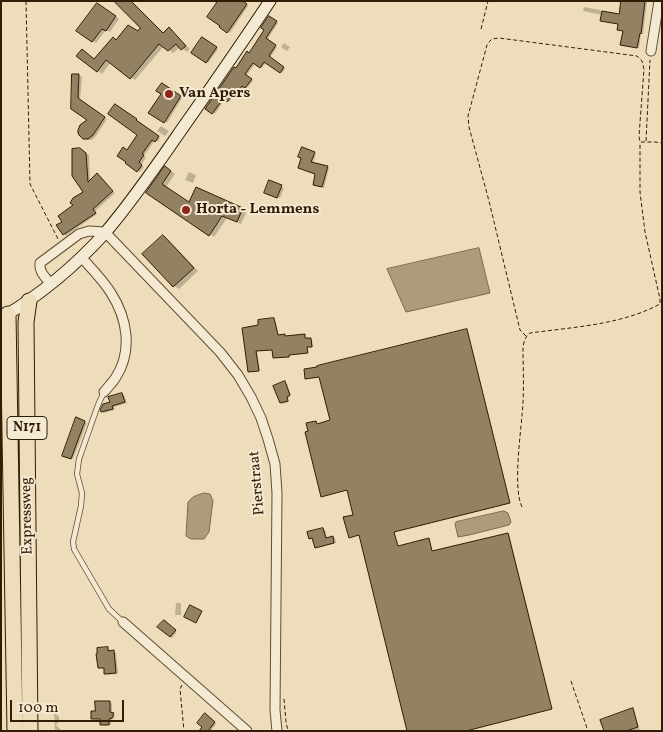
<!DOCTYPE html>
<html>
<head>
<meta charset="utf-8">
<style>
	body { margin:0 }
	#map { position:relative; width:663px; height:732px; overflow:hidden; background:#eeddba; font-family:Vollkorn,serif }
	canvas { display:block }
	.frame { position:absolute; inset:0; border:2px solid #301d05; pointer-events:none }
	.scale { position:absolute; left:10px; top:700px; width:114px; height:22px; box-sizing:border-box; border:2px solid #301d05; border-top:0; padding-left:6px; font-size:15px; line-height:18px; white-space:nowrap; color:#301d05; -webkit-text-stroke:4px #f4e9d2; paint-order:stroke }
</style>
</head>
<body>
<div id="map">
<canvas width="663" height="732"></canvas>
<div class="frame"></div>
<div class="scale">100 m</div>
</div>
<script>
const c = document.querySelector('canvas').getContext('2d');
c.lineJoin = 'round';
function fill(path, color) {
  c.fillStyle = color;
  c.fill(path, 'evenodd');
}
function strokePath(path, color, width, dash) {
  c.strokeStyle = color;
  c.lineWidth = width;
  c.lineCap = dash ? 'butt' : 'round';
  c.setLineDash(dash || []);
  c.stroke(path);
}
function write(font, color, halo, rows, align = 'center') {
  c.font = font + ' Vollkorn,serif';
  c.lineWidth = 4;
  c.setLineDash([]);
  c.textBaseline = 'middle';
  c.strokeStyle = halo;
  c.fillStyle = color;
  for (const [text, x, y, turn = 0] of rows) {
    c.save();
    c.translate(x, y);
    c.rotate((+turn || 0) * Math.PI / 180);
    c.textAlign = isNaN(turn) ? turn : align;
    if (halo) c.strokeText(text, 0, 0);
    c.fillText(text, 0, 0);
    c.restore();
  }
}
const water = new Path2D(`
	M479,248L490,293L406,312L387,269Z
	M204,493L210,494L213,501L212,508L209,532L204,539H191L186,536L188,502L193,497Z
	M504,511L508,513L511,522L509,525L469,535L458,537L455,524L456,522Z`);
fill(water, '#ad9c7c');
strokePath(water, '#7b694c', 1);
fill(new Path2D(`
	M115,1H131L164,34L169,29L173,32L190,49L187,52L180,47L173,53L164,46L135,80L111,62L102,74L78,56L95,60L117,41L138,33L142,28Z
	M213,1H241L248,6L230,33L220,27L217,4Z
	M623,1L647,2L643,34H641L639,48L622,45L624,31L619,24L602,15L583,11L584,7L600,10L602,12L620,15Z
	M100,6L119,19L110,32L106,30L96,43L78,31Z
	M269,18L278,23L267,40L277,47L270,58L285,69L282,73L266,62L262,68L255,64L246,76L253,81L247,88L244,86L240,93L237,91L229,102L225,99L215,114L207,109L237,70L250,54L266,30Z
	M202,39L218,49L208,63L193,53Z
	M284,43L290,47L287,51L281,47Z
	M79,75L82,77L80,100L107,119L96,136L92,140H87L84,138L89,120L73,108Z
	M162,85L182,98L167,123L150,112L162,94Z
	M115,105L160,138L158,142L155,140L144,156L146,158L141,165L144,167L140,172L127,163V152L139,135Z
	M161,126L169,131L165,136L157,131Z
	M80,150L89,155L90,182L98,175L115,193L95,211L97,214L66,236L64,234L63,222L85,192Z
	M314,153L316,154L313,164L329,168L324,188L316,186L317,174L301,169Z
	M170,170L175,174L166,187L190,204L243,209L247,211L241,224L227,218L214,237L148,193Z
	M189,172L196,175L193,183L185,180Z
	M269,182L284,188L280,198L267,193Z
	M163,237L168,239L198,271L179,289L174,286L144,254Z
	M274,319L275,320L279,336L285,335L286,337L304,335L306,339L312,340L313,347H307L308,353L290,355V357L276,358L274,350L257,351L260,371L250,372L249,371L260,326Z
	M467,330L510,503L394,532L398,547L429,540L432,552L509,534L552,709L465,731L360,535L350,537L355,516L349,490L322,496L317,425L332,421L319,368Z
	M285,383L287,384L291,396L288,398L289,402L283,404L281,402Z
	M122,394L124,395L127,403L114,407L115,410L104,413L102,412Z
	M85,422L87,423L73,459L65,456Z
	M323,529L325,530L327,538L332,537L335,538L336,543L318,548L316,547L314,538H310Z
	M176,603H181V615H175Z
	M166,623L177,632L172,638L170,636Z
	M108,649L110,650V652H114L116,653L118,674L107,675L105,674V668L99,667Z
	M110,702L112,704V714L115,716L114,719L111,720V725H104L102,724V719H94L92,718L96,712V703Z
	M634,710L640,731H605Z
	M54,712L59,717V722L56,725L62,731H55Z
	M207,716L216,724L211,731H201L204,727Z`), '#0003');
const building = new Path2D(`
	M114,1H131L163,33L169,27L186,46L181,50L176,44L168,51L159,44L130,79L106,60L97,72L76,56L82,49L94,59L113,37L116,40L128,25L138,31L140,28Z
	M218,1H243L247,4L227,33L219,27L220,26L207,17Z
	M621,1H645L641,34L640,33L637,48L620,45L623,31L617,30L618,24L600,21L602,11L619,14Z
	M97,3L116,16L106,31L102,29L92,42L76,31Z
	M269,16L277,21L266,38L276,45L269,56L284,67L280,73L264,62L260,68L253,63L245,74L252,79L245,88L242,86L237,93L235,91L227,102L223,99L212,114L205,109L234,67L236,68L247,51L249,53L264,30L261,28Z
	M202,37L217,47L206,63L191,53Z
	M72,74H79L78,98L105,117L93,135L88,139H83L79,135L78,133V130L80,125L87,120L71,109Z
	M162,83L181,96L164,123L148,113L161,94L156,91Z
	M115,104L137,119L136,120L159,136L155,142L152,140L142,154L144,155L139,162L142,165L137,172L125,163L126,162L117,156L123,147L127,150L137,135L108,114Z
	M302,147L315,152L311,162L328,166L322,187L313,185L315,174L298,168L301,158L298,157Z
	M80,148L86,153L88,182L97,173L113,191L93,209L96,213L63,235L56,225L62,222L58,216L73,205L70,203L73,198L83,192L72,176V149Z
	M165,166L171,171L162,184L189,202L196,187L243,208L237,222L222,216L209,236L146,193Z
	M269,180L282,185L277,198L264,193Z
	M163,235L194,268L173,287L142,254Z
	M274,318L278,335L285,334V336L305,334V338H311L312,347H307L308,353L289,355V357L273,358L272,350L256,351L259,371L248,372L242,328L258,325V320Z
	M467,329L510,503L394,532L398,546L429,538L432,551L508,533L552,709L466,731H407L359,535L349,538L343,517L353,515L347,490L321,497L305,432L308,431L306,423L316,421L317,424L330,420L319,377L305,379L304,369L317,367V366Z
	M285,381L290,395L287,397L288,401L280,403L273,386Z
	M122,393L125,402L112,406L113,409L101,412L100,410L103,404L110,402L108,397Z
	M76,417L85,421L71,459L62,456Z
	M323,528L326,538L333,536L334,543L315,548L312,538L309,539L307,532Z
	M190,605L202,611L196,623L184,617Z
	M164,620L176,630L170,637L157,627Z
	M108,647V651L114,650L116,673L104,674V668H98L96,654H97V648Z
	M95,701H110V712L114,713L112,718L109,719V725H100V719H91V711H95Z
	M633,708L638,727L626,731H604L600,720Z
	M205,713L215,722L208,731H199L202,727L197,723Z`);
fill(building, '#938163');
strokePath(building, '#301d05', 1);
const lane = new Path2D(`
	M104,392L98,405L79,459L77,474L82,493L81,506L73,542L74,549L109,609L123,622`);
const street = new Path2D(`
	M651,51L659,1
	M81,257C91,268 103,280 111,293C127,318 133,350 116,377C113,382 108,387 104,392
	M50,283C45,277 39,272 40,263L79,234L89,231L105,232L220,352L238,375L251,397L261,418L268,439L275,464L277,493L275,710L277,731
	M123,622L247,731`);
const secondary = new Path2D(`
	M3,317C40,295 76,265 105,233C134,199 159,162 184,126C213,85 242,43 270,1`);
const highway = new Path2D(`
	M29,301L26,322L30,731
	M8,314L15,731`);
strokePath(lane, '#604d32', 6);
strokePath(street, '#604d32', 11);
strokePath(secondary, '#301d05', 13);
strokePath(highway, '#301d05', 17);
strokePath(new Path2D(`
	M26,1L30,184L58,239
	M481,29L488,1
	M646,141L650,60
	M526,336L520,330L489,201L469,127L468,116L487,45L489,42L492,39L499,38L637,56L642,61L644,69L639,136L640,142H655L662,143
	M522,507C512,487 522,426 523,402C524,384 523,365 523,347C524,341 525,337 530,333C573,327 621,325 660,304V299L645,232L640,192V142
	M571,681L588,731
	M182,685L180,689L184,731
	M284,699L286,722L288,731`), '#301d05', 1, [4, 2.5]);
strokePath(lane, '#f4e9d2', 4.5);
strokePath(street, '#f4e9d2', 9);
strokePath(secondary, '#f4e9d2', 11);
strokePath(highway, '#eeddba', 15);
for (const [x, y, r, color] of [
	[169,94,5,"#8f2418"],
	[186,210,5,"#8f2418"]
]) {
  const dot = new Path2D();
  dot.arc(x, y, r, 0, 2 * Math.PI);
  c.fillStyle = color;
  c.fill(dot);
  strokePath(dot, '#f4e9d2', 2);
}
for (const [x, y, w] of [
	[27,428,40]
]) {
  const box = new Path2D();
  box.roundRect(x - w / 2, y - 11.5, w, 23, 4);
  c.fillStyle = '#f4e9d2';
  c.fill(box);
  strokePath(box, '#301d05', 1);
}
write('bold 14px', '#301d05', null, [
	["N171",27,428]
]);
write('bold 15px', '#301d05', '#f4e9d2', [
	["Van Apers",179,94],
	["Horta - Lemmens",196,210]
], 'left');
write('15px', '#301d05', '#f4e9d2', [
	["Pierstraat",258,483,-95],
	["Expressweg",28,516,-91]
]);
</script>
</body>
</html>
